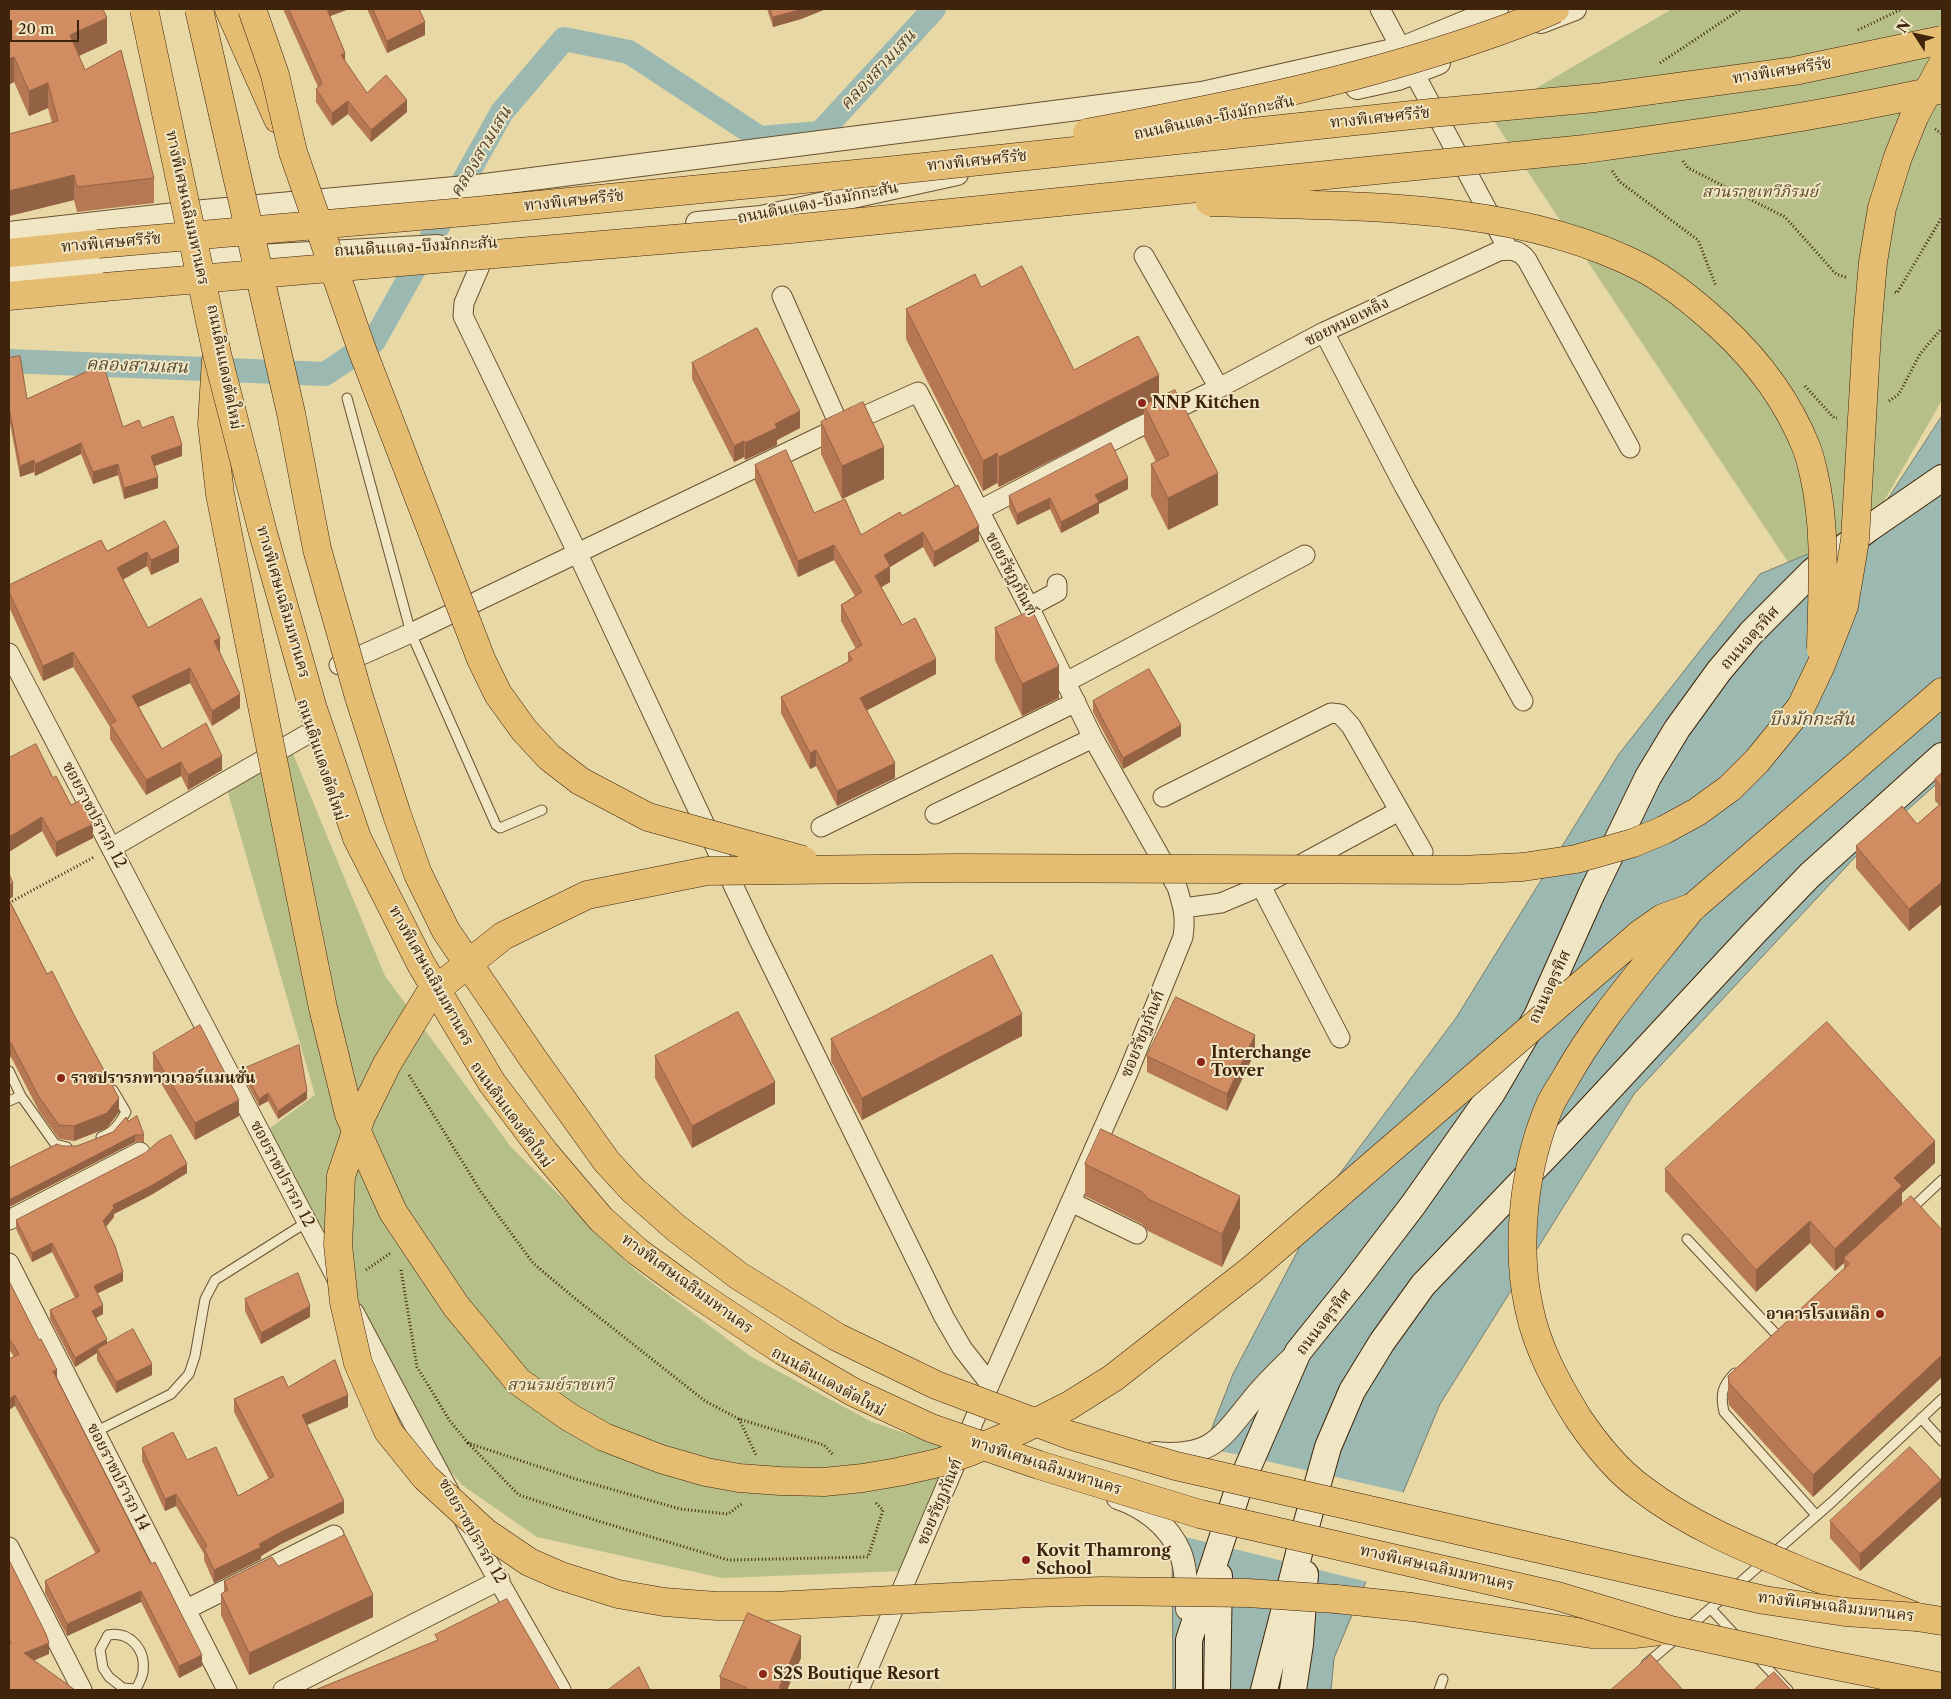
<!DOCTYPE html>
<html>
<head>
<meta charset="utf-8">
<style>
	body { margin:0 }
	#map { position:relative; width:1951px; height:1699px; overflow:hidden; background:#e8d8a5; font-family:"Libre Caslon Text",serif }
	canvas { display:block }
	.frame { position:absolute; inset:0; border:10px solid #3f230a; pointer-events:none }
	.north { position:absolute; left:1891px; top:10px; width:50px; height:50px; -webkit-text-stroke:4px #f0e6c4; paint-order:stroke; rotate:305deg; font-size:14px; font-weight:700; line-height:20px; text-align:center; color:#3f230a }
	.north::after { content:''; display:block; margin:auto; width:18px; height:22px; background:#3f230a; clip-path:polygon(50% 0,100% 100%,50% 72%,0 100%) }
	.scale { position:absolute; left:10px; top:20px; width:69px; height:22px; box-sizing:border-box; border:2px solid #3f230a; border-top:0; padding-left:6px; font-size:15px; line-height:18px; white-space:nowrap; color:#3f230a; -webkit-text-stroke:4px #f0e6c4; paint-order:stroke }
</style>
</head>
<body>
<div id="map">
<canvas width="1951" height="1699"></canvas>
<div class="frame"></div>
<div class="north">N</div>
<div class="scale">20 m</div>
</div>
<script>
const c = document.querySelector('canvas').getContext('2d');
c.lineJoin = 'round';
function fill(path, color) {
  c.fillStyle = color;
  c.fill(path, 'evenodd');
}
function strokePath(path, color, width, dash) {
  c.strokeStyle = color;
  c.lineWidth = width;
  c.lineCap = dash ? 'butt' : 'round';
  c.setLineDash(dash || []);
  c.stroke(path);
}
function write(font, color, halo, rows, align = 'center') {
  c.font = font + ' "Libre Caslon Text","Noto Serif Thai",serif';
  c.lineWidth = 4;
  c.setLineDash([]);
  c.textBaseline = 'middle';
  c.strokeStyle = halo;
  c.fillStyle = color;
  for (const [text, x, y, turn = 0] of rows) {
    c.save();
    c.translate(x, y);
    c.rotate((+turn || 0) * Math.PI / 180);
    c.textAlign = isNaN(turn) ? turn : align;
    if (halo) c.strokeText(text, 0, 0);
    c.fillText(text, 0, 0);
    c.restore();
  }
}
fill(new Path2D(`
	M1672,9H1942V400L1868,529L1788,562L1490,115Z
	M289,744L385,976L511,1147L634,1269L750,1356L872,1422L954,1450L902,1571L722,1578L537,1537L462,1485L382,1392L270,1128L315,1095L227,789Z`), '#b5bf87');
const water = new Path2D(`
	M1942,416V779L1858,854L1634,1094L1440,1404L1334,1658L1331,1690H1173L1172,1530L1233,1374L1335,1180L1456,1018L1619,754L1760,574L1868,529Z`);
fill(water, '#9bb8b1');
strokePath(water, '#767c6e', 1);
fill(new Path2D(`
	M1201,1448L1235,1454L1406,1493L1368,1582L1169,1533Z`), '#e8d8a5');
strokePath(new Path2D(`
	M9,361L325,374L374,341L502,112L564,39L629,52L760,138L820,133L934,9`), '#9bb8b1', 24);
const service = new Path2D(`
	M347,398L411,633L496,825L500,828L542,810
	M9,1071L21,1096
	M9,1101L21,1096L55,1144L67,1147
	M101,1137C114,1132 119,1124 126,1112L113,1090
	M1909,1211L1942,1180
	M1687,1239L1776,1334
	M1735,1373C1722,1386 1720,1394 1724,1412L1816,1515
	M1921,1418L1942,1441
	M95,1432L171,1394L189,1374L195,1356L205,1299L215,1280L307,1222
	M1711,1609L1738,1638
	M1688,1628L1832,1502L1942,1399
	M1756,1656L1788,1690
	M1646,1664L1678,1637
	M136,1689L123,1688L109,1677L103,1668L100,1650L108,1635C130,1631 146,1649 143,1672C142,1679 138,1684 136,1690
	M1439,1690L1443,1679`);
const minor = new Path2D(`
	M1380,9L1508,249
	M488,247L464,303L463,316L577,552L758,938L944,1317L962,1348L990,1384
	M1144,256L1219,388
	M782,296L840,427
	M1324,332L1404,486L1523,701
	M978,511L1133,430L1219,388L1324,332L1499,251C1511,249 1520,250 1527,260L1630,448
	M1029,607L1057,592V584
	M9,653L337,1279
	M339,665L411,633L840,427L918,392L1029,607L1093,738L1177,887C1183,906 1186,917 1183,937L1127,1075L984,1397L859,1690
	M1066,682L1305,555
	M1163,797L1331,713L1340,714L1351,726L1423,852
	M935,814L1093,738
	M821,827L1076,702
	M111,848L311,732
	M1261,886L1340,1038
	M1183,908L1221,903L1261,886L1399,811
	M1071,1202L1137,1234
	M9,1220L140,1152
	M9,1263L227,1690
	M354,1312L449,1491
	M465,1522L561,1690
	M9,1547L82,1690
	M185,1610L334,1535
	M283,1690L500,1580`);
const tertiary = new Path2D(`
	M1541,22L1575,9
	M1357,88L1398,79L1439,63
	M697,223L761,217L957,174
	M9,233L193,212L477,186L1202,93L1402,48L1497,9
	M9,275L203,259L438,246
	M1154,1453C1212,1459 1221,1438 1254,1398C1266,1383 1280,1370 1294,1356
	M1118,1498C1145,1507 1169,1526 1180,1552C1187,1569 1186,1591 1187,1609`);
const secondary = new Path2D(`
	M1189,1690V1640L1238,1490L1298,1352L1355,1281L1413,1205L1492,1093L1537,1016L1592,893L1648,777L1677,729L1719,671L1751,633L1813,571L1868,529L1942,478
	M1217,1690L1219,1576
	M1264,1690L1306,1526L1328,1447L1352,1391L1382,1342L1423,1285L1572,1129L1753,934L1810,875L1942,756
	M1293,1690L1300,1644L1305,1574`);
const motorway = new Path2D(`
	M229,9L278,119
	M9,253L98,244
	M9,296L104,287
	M216,360L212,424L220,494L249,641
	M1693,907L1942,692
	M1813,1576L1917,1617L1942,1621
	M1336,1599L1412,1607L1591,1634H1634L1670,1630`);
strokePath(service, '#695031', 11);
strokePath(minor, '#695031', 21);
strokePath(tertiary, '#695031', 24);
strokePath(secondary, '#3f230a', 28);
strokePath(motorway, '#3f230a', 29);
strokePath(new Path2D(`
	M1858,30L1902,9
	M1660,63L1741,9
	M1935,129L1942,134
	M1683,161L1688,168L1785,217L1836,274L1848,278
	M1612,171L1620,182L1698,240L1716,286
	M1895,292L1897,293L1942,217
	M1805,386L1834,418H1837
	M1889,401L1899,394L1920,354L1942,328
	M9,903L94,857
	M409,1075L481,1192L533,1263L572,1296L705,1401L739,1419L824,1445L834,1456
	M366,1270L392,1252
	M401,1270L417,1367L450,1421L468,1443L576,1479L680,1509L728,1514L743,1503
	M739,1419L756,1455
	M468,1443L519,1495L598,1521L728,1560L868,1557L883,1510L875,1502`), '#3f230a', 3, [1, 2.5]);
strokePath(service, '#f0e6c4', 9);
strokePath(minor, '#f0e6c4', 19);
strokePath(tertiary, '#f0e6c4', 22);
strokePath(secondary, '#f0e6c4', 26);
strokePath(motorway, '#e4bc72', 28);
const motorwayBridge = new Path2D(`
	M144,9L217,354L263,533L313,709L357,838L421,964L492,1083L545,1153L601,1219L638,1252L682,1284L783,1351L853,1392L931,1428L1039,1465L1200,1514L1557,1596L1670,1630L1812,1661L1942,1687
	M199,9L291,413L317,549L359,697L397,815L418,874L446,931L534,1060L607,1162L633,1190L676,1228L739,1276L837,1337L936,1385L1069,1435L1176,1466L1764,1600L1845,1612L1917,1617
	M252,9L275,75L293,152L361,347L481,659L498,694L524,730L549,757L580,781L648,817L803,860
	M1087,133C1202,111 1318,89 1430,54C1472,41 1515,27 1555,9
	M1210,202C1353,207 1511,201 1641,267C1670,282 1696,304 1720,326C1757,360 1788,401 1807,449C1810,457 1812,466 1814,475C1827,531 1822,591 1821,649
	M98,244L476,211L896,170L1431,113L1595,98L1794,71L1942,40
	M104,287L791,229L1585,149C1704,133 1822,116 1938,90
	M249,641L323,1008L349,1114L393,1212L456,1306L518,1381L569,1417L604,1437L661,1459L706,1472L739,1478L780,1481L824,1482L863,1478L898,1472L938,1463L972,1451L1021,1430L1070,1405L1113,1378L1251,1270L1640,934L1663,918L1693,907
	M1690,910C1647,965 1599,1018 1565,1079C1560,1088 1554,1096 1550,1105C1524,1165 1515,1245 1529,1308C1537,1348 1557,1384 1578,1418C1595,1443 1616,1470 1641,1488C1693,1528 1753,1551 1813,1576
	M1336,1599L1248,1593L1102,1591L1033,1593L773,1606H717L664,1602L618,1594L561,1576L529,1562L485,1532L425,1477L388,1431L358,1363L344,1302L338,1245L341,1176L361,1117L387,1064L429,995L503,936L587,895L707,871L957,868L1460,870L1523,867L1576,859L1633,843L1664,830L1697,812L1730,788L1757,761L1801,707L1821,665L1844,606L1855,540L1867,332L1873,262L1882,208L1898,157L1914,117L1942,65`);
strokePath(motorwayBridge, '#3f230a', 29, []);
strokePath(motorwayBridge, '#e4bc72', 28);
fill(new Path2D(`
	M9,9L107,43L79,56L85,70L154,178V203L77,212L74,200L9,216V134L52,123L48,108L29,116L14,82Z
	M283,9H349L330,16L345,62L367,93L407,112L371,142L348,114L332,126L316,102V89L318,87Z
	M367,9H419L425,35L387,53Z
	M767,9H826L801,19L773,27Z
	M981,287L1074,370L1159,398L1218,505L1168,530L1151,496V464L1156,462L1144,437V413L999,487L997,483L983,491L906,339V309Z
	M9,358L27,399L123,427L142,428L182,456L155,466L158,488L124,499L118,475L93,484L81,454L35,476L34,472L20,477L9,418Z
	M692,363L800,428L777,440V445L745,460L744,457L734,462L692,379Z
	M821,422L884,479L842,499L821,454Z
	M755,465L814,513L861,535L902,516L979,541L934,567L923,547L890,567V582L881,587L902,625L936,674L867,710L895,778L837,806L816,766L810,769L781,713V697L848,662V653L856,649L841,621V605L855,596L834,560L798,577L755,481Z
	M1128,489L1099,504V513L1061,533L1050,509L1017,525L1009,508V496Z
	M165,521L179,562L151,575L147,566L123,579L148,628L220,652L240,708L212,726L190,683L139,707L162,749L222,770L188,790L181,776L146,795L110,739V727L73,667L43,681L9,607V585L107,551Z
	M995,628L1059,698L1022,716L995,660Z
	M1093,701L1181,736L1123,769L1093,712Z
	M9,758L53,778L93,838L56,857L42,831L9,852Z
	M1942,773V904L1909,931L1856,868V846L1917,824L1939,805L1935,801V779Z
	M9,900L119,1112L107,1128L74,1141L59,1139L39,1111L11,1057L9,1058Z
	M1022,1036L862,1120L831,1061V1039Z
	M1255,1052L1227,1111L1147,1072V1056Z
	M153,1053L239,1116L195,1140L153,1070Z
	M655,1056L775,1104L692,1148L655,1078Z
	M243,1069L307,1099L278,1119L268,1101L259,1106L243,1076Z
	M113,1132L144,1135V1142H135L9,1207V1168L62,1146H77Z
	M1935,1163L1902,1193V1203L1942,1230V1377L1813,1497L1729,1405L1728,1398V1376L1844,1269V1263L1835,1271L1810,1243L1756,1292L1665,1191V1169Z
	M1085,1164L1240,1228L1222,1267L1148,1231L1142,1224L1085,1196Z
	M187,1173L151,1195L114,1214V1217L106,1227L123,1281L98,1293L103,1314L96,1318L107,1344L152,1375L116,1393L97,1360V1353L75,1367L50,1319V1310L75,1298L52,1252L32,1262L16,1229V1220Z
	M9,1281L57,1378L202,1666L179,1678L141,1602L67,1636L45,1593V1581L96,1554L15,1406L14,1357L9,1349Z
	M245,1299L310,1317L261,1344L245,1311Z
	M288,1387L348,1407L307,1425L344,1513L281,1544L261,1556V1559L214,1583L204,1560V1554L176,1506L165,1511L142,1461V1448L187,1460L238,1496L269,1479L234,1412V1399Z
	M1941,1497L1860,1571L1830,1538V1521Z
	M278,1566L373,1617L249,1675L221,1615V1594L224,1592V1581Z
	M801,1658L787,1690H720V1677Z`), '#b57853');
fill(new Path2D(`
	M325,9H349L325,18Z
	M803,9H826L801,19L773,27V17Z
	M107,18V43L70,60V35Z
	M425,22V35L387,53V41Z
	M345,53V66L341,55Z
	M14,57V82L9,85V59Z
	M48,83V108L29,116V91Z
	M407,100V112L371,142V130Z
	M348,101V114L332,126V113Z
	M74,175V200L9,216V191Z
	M1159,375V405H1144V413L999,487V457Z
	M800,411V428L777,440V445L745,460V443L775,424Z
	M744,441V457L734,462V446Z
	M81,443V454L35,476V464Z
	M182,445V456L151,467V456Z
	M884,447V479L842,499V466Z
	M997,453V483L983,491V461Z
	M34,460V472L20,477V466Z
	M118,464V475L93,484V472Z
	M1218,473V505L1168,530V498Z
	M158,477V488L124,499V488Z
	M1128,478V489L1099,504V513L1061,533V522L1095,495Z
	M1050,498V509L1017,525V514Z
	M979,526V541L934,567V552Z
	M923,532V547L890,567V582L875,591V576L884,555Z
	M834,545V560L798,577V561Z
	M179,547V562L151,575V560Z
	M147,552V566L117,583V568Z
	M220,638V652L214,656V641Z
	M73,652V667L43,681V666Z
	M936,659V674L860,714V698Z
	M1059,666V698L1022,716V684Z
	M190,668V683L132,710V696Z
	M240,694V708L212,726V711Z
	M1181,725V736L1123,769V758Z
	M816,750V766L810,769V753Z
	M222,756V770L188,790V775Z
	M181,762V776L146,795V780Z
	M895,763V778L837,806V791Z
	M42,817V831L9,852V837Z
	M93,824V838L56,857V842Z
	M1942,882V904L1909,931V909Z
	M13,883V897L9,899V885Z
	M1022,1014V1036L862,1120V1098Z
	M1255,1035V1052L1227,1111V1094Z
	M11,1043V1057L9,1058V1044Z
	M775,1082V1104L692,1148V1126Z
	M307,1091V1099L278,1119V1111Z
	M268,1093V1101L259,1106V1099Z
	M119,1098V1112L107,1128L74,1141V1126Z
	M239,1100V1116L195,1140V1123Z
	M135,1135V1142L9,1207V1200Z
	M1935,1141V1163L1902,1193V1208L1844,1258V1263L1835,1271V1249L1894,1178Z
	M187,1164V1173L151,1195L114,1214V1217L103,1230V1221L113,1205Z
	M1240,1196V1228L1222,1267V1234Z
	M1810,1221V1243L1756,1292V1270Z
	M52,1243V1252L32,1262V1253Z
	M123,1272V1281L94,1295V1286Z
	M103,1305V1314L92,1320V1311Z
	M310,1306V1317L261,1344V1333Z
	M107,1339V1348L97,1349V1353L75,1367V1358Z
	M1942,1355V1377L1813,1497V1475Z
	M152,1364V1375L116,1393V1382Z
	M57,1370V1381L53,1371Z
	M15,1395V1406L9,1410V1399Z
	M348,1395V1407L302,1427V1415Z
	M1941,1480V1497L1860,1571V1554Z
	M176,1494V1506L165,1511V1499Z
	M344,1501V1513L281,1544L261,1556V1559L214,1583V1570L281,1532Z
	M141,1591V1602L67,1636V1624Z
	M373,1595V1617L249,1675V1653Z
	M801,1636V1658L787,1690H779V1688Z
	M49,1643V1654L24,1665V1653Z
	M202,1655V1666L179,1678V1666Z`), '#936244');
const building = new Path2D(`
	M9,9H103L107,18L70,35L85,70L121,50L154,178L77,187L74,175L9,191V134L58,121L48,83L29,91L14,57L9,59Z
	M289,9H327L345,53L341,55L367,93L386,75L407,100L371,130L348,101L332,113L316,89L322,84Z
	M373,9H419L425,22L387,41Z
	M770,9H803L773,17Z
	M1022,266L1074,370L1138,336L1159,375L999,457L997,453L983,461L906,309L975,274L981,287Z
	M757,328L800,411L775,424L777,428L745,443L744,441L734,446L692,363Z
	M20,356L27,399L103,364L123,427L139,420L142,428L173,416L182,445L151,456L158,477L124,488L118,464L93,472L81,443L35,464L34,460L20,466L9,407V358Z
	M1175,390L1218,473L1168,498L1151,464L1169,455L1144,405Z
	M863,402L884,447L842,466L821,422Z
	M1111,443L1128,478L1095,495L1099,502L1061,522L1050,498L1017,514L1009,496Z
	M786,450L814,513L845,499L861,535L900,512L902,516L958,485L979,526L934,552L923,532L884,555L890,566L875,576L902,625L915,618L936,659L860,698L895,763L837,791L816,750L810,753L781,697L852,660L848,653L862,645L841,605L862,592L834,545L798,561L755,465Z
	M165,521L179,547L151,560L147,552L117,568L148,628L201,598L220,638L214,641L240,694L212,711L190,668L132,696L162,749L206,723L222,756L188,775L181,762L146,780L110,724L116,721L73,652L43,666L9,592V585L101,540L107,551Z
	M1032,610L1059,666L1022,684L995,628Z
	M1149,669L1181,725L1123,758L1093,701Z
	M36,744L53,778L56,776L71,805L81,800L93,824L56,842L42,817L9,837V758Z
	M1942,773V787L1935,779Z
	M1942,803V882L1909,909L1856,846L1902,806L1917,824Z
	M9,874L13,883L9,885Z
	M9,900L47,974L52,971L74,1015L119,1098L107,1113L74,1126L59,1125L39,1097L11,1043L9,1044Z
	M992,955L1022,1014L862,1098L831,1039Z
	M1176,997L1255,1035L1227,1094L1147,1056Z
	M738,1012L775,1082L692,1126L655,1056Z
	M1827,1022L1935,1141L1894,1178L1902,1186L1835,1249L1810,1221L1756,1270L1665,1169Z
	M200,1025L239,1100L195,1123L153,1053Z
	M299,1045L307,1091L278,1111L268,1093L259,1099L243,1069Z
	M137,1116L144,1135H135L9,1200V1168L57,1144L62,1146H77L113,1132L126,1117L128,1121Z
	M1101,1129L1240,1196L1222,1234L1148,1199L1142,1192L1085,1164Z
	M171,1135L187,1164L151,1186L113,1205L114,1208L103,1221L115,1246L123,1272L94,1286L103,1305L92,1311L107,1339L75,1358L50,1310L79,1296L52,1243L32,1253L16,1220L145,1153L159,1141Z
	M1911,1196L1942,1230V1355L1813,1475L1729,1383L1728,1376L1849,1264L1844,1258Z
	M298,1273L310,1306L261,1333L245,1299Z
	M9,1281L39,1340L41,1339L57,1370L53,1371L151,1564L155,1562L202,1655L179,1666L141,1591L67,1624L45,1581L100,1551L15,1395L9,1399V1359L19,1354L9,1338Z
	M133,1329L152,1364L116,1382L97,1349Z
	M335,1360L348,1395L302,1415L344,1501L281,1532L259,1544L261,1547L214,1570L204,1548L207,1546L176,1494L165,1499L142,1448L173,1432L187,1460L216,1447L238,1496L274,1476L234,1399L283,1376L288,1387Z
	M1910,1447L1941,1480L1860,1554L1830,1521Z
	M345,1535L373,1595L249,1653L221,1594L228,1590L224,1581L272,1557L278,1566Z
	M9,1560L46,1634L49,1643L24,1653L75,1690H9V1642L11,1644L9,1639Z
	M507,1599L560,1690H315L438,1640L435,1635Z
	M748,1613L801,1636L779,1688L784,1690H747V1688L720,1677Z
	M1651,1655L1683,1690H1611Z
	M639,1667L650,1690H608Z
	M1774,1672L1791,1690H1754Z`);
fill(building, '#d28c61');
strokePath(building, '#936244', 1);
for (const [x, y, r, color] of [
	[1142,403,5,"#8f2418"],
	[1201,1062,5,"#8f2418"],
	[61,1078,5,"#8f2418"],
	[1880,1314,5,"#8f2418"],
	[1026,1560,5,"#8f2418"],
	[763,1674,5,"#8f2418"]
]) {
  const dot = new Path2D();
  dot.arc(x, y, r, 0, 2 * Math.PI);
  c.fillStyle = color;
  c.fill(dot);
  strokePath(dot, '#f0e6c4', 2);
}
write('16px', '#3f230a', '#f0e6c4', [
	["ทางพิเศษศรีรัช",1782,71,-9],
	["ถนนดินแดง-บึงมักกะสัน",1214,118,-12],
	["ทางพิเศษศรีรัช",1380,118,-6],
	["ทางพิเศษศรีรัช",977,161,-6],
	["ทางพิเศษศรีรัช",574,201,-6],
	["ถนนดินแดง-บึงมักกะสัน",818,203,-11],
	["ทางพิเศษเฉลิมมหานคร",187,208,78],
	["ทางพิเศษศรีรัช",111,243,-5],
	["ถนนดินแดง-บึงมักกะสัน",416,247,-3],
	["ซอยหมอเหล็ง",1347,322,-26],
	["ถนนดินแดงตัดใหม่",224,367,79],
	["ซอยรัชฎภัณฑ์",1011,574,62],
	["ทางพิเศษเฉลิมมหานคร",283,602,74],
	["ถนนจตุรทิศ",1750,638,-48],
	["ถนนดินแดงตัดใหม่",321,760,72],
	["ซอยราชปรารภ 12",94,815,62],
	["ทางพิเศษเฉลิมมหานคร",431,976,61],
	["ถนนจตุรทิศ",1550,987,-65],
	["ซอยรัชฎภัณฑ์",1143,1034,-68],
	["ถนนดินแดงตัดใหม่",511,1115,54],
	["ซอยราชปรารภ 12",282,1174,62],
	["ทางพิเศษเฉลิมมหานคร",687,1284,36],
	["ถนนจตุรทิศ",1324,1322,-52],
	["ถนนดินแดงตัดใหม่",828,1382,29],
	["ทางพิเศษเฉลิมมหานคร",1046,1466,18],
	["ซอยราชปรารภ 14",118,1477,63],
	["ซอยรัชฎภัณฑ์",940,1502,-67],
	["ซอยราชปรารภ 12",472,1531,60],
	["ทางพิเศษเฉลิมมหานคร",1437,1568,13],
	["ทางพิเศษเฉลิมมหานคร",1836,1607,7]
]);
write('italic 16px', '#5c4a29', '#f0e6c4', [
	["สวนราชเทวีภิรมย์",1760,192],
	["สวนรมย์ราชเทวี",560,1385]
]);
write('bold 16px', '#3f230a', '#f0e6c4', [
	["NNP Kitchen",1152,403],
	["Interchange",1211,1053],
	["Tower",1211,1071],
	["ราชปรารภทาวเวอร์แมนชั่น",71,1078],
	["อาคารโรงเหล็ก",1870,1314,"right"],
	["Kovit Thamrong",1036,1551],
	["School",1036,1569],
	["S2S Boutique Resort",773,1674]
], 'left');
write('italic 18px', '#564834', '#f0e6c4', [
	["คลองสามเสน",878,70,-47],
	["คลองสามเสน",481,152,-59],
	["คลองสามเสน",137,366,2],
	["บึงมักกะสัน",1812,720]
]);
</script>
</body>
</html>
